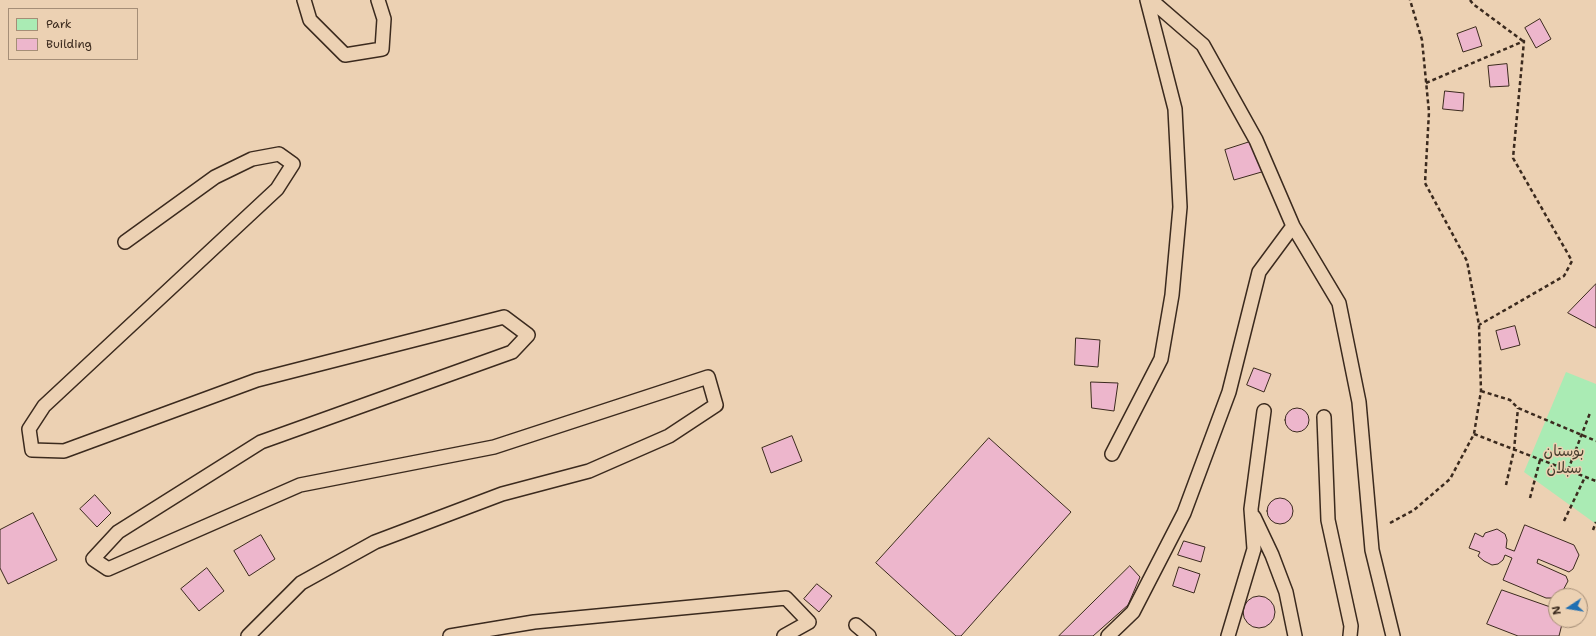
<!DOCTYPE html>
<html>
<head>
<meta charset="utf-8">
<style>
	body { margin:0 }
	#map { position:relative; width:1596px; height:636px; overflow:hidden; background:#ecd1b3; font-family:"Shantell Sans",sans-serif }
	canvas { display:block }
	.legend { position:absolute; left:8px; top:8px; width:130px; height:52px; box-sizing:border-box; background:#ecd1b3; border:1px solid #a58e77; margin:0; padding:5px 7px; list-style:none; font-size:12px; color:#3b2a1e }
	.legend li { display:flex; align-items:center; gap:8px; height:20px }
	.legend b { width:20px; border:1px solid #a58e77 }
	.north { position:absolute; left:1548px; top:588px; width:40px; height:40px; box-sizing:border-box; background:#ecd1b3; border:1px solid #a58e77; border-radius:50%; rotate:258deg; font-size:11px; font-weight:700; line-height:16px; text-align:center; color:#3b2a1e }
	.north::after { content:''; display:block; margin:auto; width:14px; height:18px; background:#1f6fb2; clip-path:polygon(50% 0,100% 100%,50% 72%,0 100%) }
</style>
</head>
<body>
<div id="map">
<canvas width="1596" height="636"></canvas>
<ul class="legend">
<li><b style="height:11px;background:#aaebb4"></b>Park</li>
<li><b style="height:11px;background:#edb6cc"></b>Building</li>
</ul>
<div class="north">N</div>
</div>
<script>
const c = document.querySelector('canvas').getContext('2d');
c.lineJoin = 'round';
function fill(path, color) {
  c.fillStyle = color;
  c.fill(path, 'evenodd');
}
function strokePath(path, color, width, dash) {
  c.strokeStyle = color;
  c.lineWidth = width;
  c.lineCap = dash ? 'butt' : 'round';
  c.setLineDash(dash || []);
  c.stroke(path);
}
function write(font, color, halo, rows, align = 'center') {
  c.font = font + ' "Shantell Sans","Playpen Sans Arabic",sans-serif';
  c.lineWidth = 3;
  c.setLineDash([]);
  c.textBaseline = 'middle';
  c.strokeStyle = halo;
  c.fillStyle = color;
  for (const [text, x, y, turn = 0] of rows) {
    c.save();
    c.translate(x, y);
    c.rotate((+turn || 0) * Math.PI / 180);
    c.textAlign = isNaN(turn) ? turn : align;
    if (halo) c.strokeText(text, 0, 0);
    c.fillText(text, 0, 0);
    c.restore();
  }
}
fill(new Path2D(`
	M1566,372L1596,384V524L1524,472Z`), '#aaebb4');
const building = new Path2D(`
	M1540,19L1551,39L1536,48L1525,28Z
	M1476,27L1482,46L1463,52L1457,34Z
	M1507,64L1509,86L1490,87L1488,66Z
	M1445,91L1464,93L1463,111L1443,109Z
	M1256,140L1265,171L1234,180L1225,150Z
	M1596,284V328L1568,313Z
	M1515,326L1520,345L1501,350L1496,331Z
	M1076,338L1100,340L1098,367L1075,365Z
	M1254,368L1271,374L1264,392L1247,385Z
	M1091,382L1118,383L1114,411L1092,408Z
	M1285 420a12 12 0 1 1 24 0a12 12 0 1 1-24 0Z
	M792,436L802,461L771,473L762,448Z
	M989,438L1071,512L961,636H956L876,563Z
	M95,495L111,513L97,527L80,509Z
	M1267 511a13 13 0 1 1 26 0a13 13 0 1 1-26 0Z
	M33,513L57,560L8,584L0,568V530Z
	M1525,525L1574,545L1579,555L1573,569L1569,572L1538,559L1537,563L1566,576L1568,581L1560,596H1556V598H1546L1503,580L1512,558L1505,555L1503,560L1498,564L1492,565L1484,561L1478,556L1480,552L1469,548L1475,533L1483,537L1485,533L1497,529L1505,534L1507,540L1506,548L1514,551Z
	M261,535L275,559L249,576L234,551Z
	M1184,541L1205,547L1201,562L1178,555Z
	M1130,566L1140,577L1128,605L1093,636H1059Z
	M1179,567L1200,574L1194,593L1173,586Z
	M207,568L224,591L199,611L181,589Z
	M817,584L832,596L819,612L804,599Z
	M1502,590L1556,609V620H1563L1559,636H1518L1487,624Z
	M1243 612a16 16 0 1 1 32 0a16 16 0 1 1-32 0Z`);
fill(building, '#edb6cc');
strokePath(building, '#3b2a1e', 1);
const service = new Path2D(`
	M304,0L310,20L345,55L382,49L384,19L378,0
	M1151,0L1203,45L1256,140L1293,226L1339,303L1359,402L1372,550L1393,636
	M125,242L215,177L252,159L279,154L293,164L277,189L44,406L29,429L32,450L64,451L257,380L504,317L528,335L512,352L261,442L118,532L93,559L108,569L300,485L494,447L708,377L716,405L669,436L589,471L502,494L375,542L301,583L248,636
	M1324,417L1328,520L1351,626L1350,636
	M1112,454L1161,359L1172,295L1180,207L1175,109L1147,0
	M1254,517L1272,555L1286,592L1295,636
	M856,625L869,636
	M450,636L534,622L786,598L809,622L784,636
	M1108,636L1133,612L1184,513L1229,392L1259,272L1293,226
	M1228,636L1254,549L1251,509L1264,411`);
strokePath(service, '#3b2a1e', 16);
strokePath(new Path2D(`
	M1470,0L1473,4L1523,41
	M1426,83L1524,41L1513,158L1572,261L1564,276L1479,325
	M1481,391L1510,400L1518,408L1596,441
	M1474,434L1596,481
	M1568,470L1590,413
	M1506,485L1514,450L1518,408
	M1530,498L1540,460
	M1564,521L1585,477
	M1390,523L1414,510L1450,479L1474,434L1481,391L1479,325L1467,261L1425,183L1429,112L1422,40L1410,0
	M1593,530L1596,522`), '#3b2a1e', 2.5, [4, 3]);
strokePath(service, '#ecd1b3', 13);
write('15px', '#463d2d', '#ecd1b3', [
	["بوستان",1564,452],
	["سبلان",1564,469]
]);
</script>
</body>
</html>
